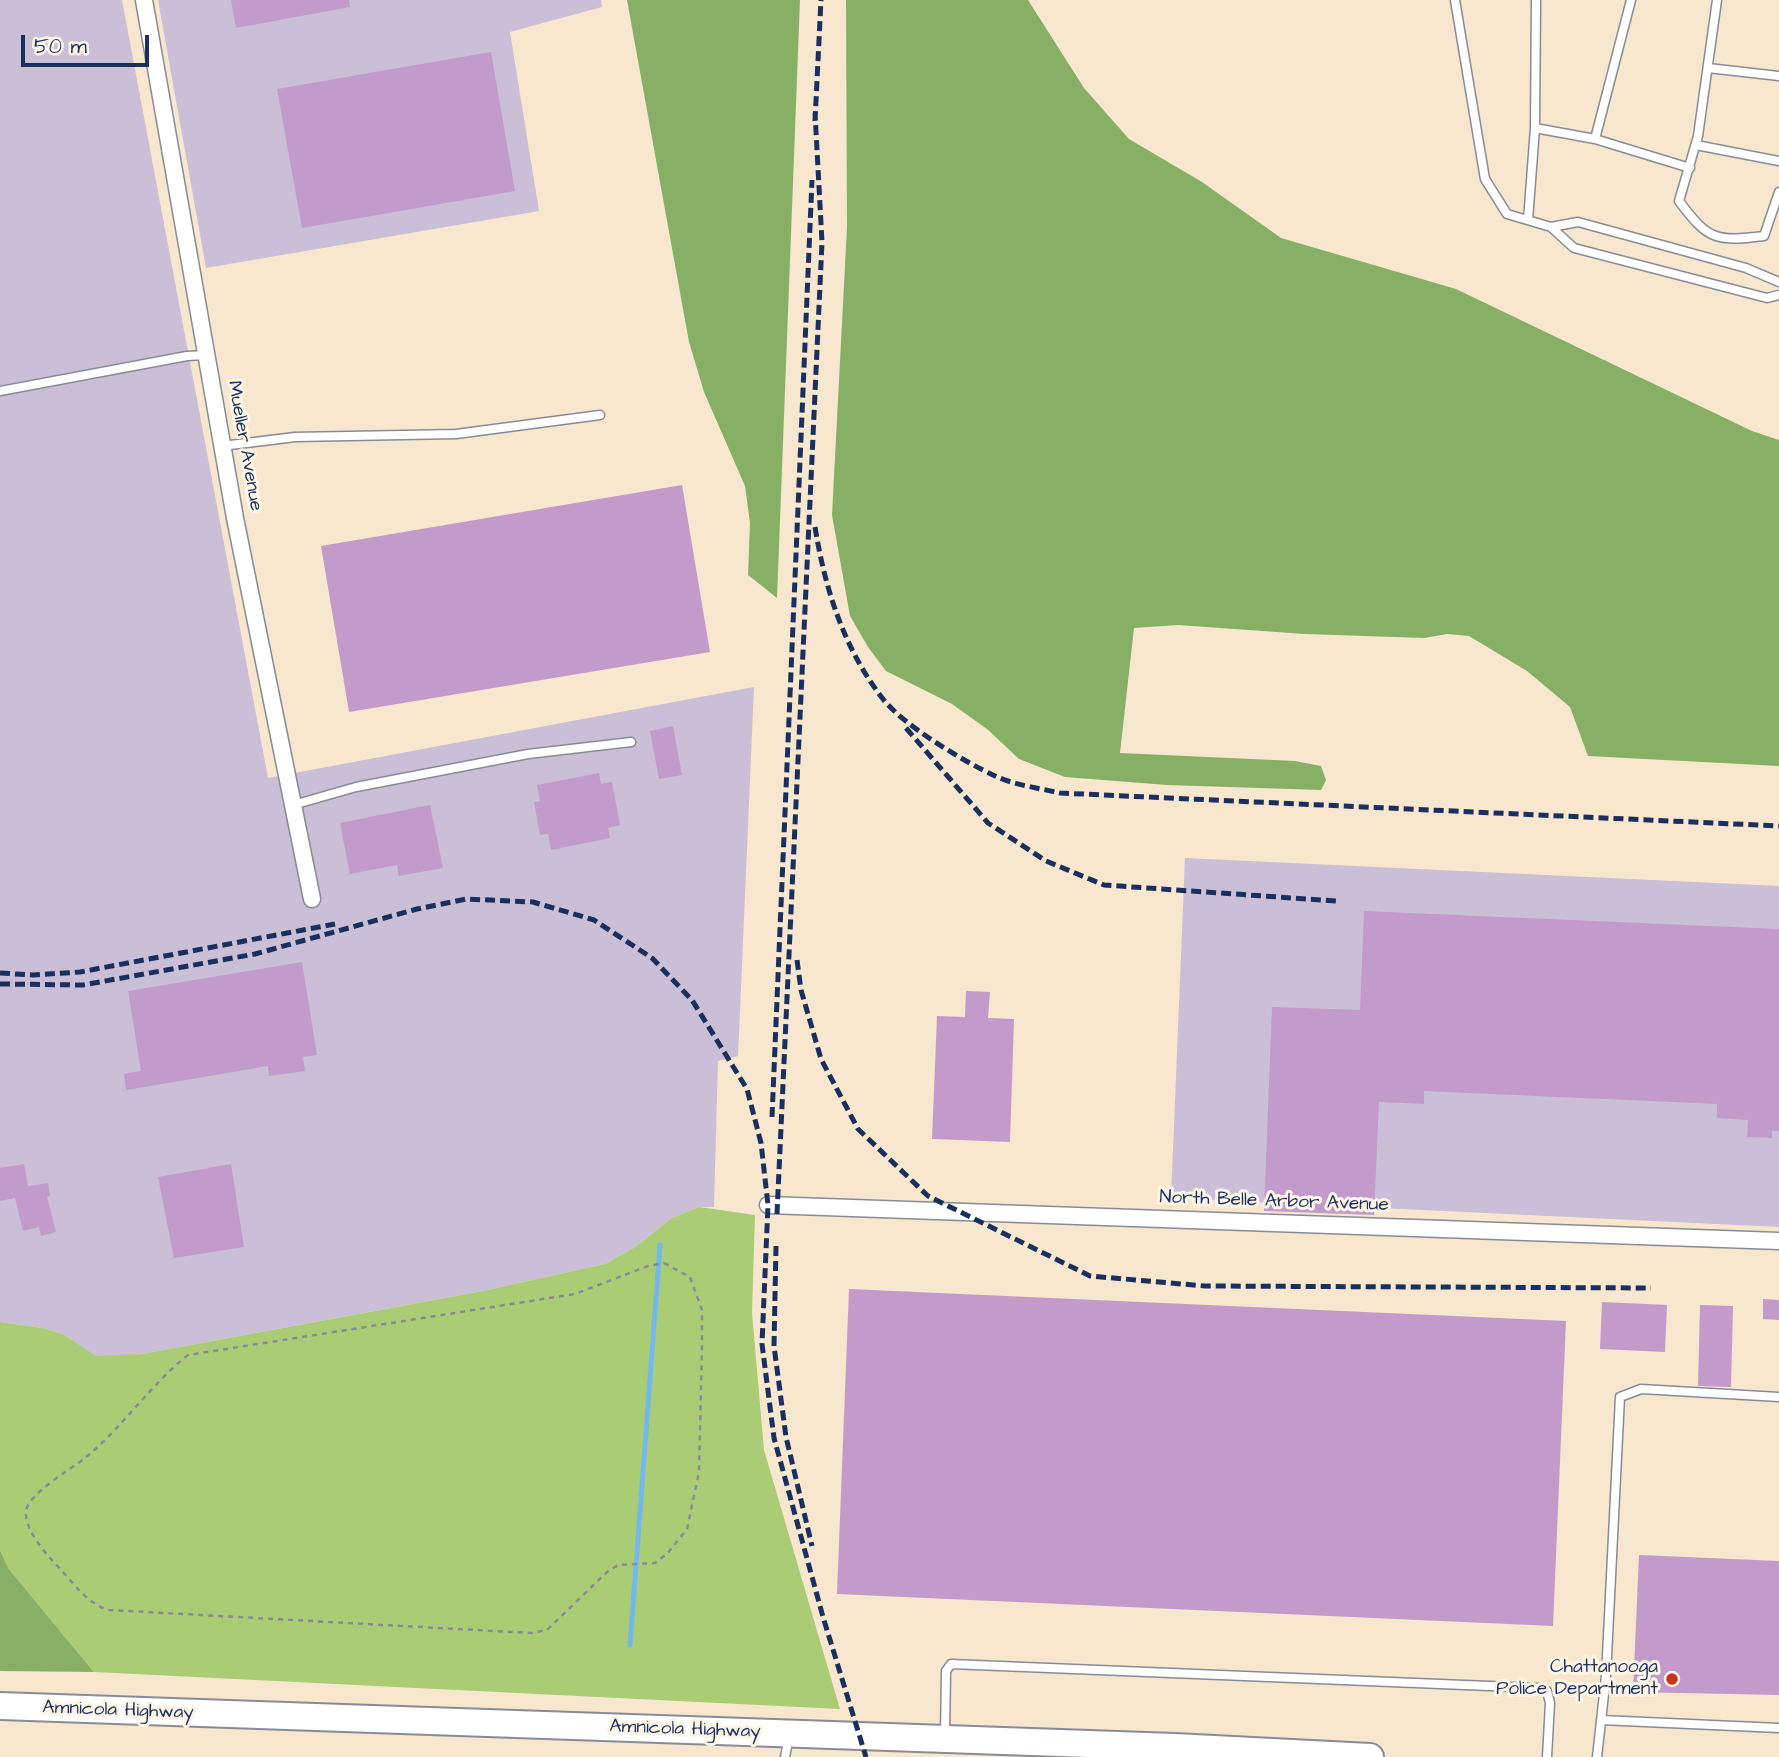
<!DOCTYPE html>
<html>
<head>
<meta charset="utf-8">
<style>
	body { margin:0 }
	#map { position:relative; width:1779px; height:1757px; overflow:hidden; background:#f6e7ce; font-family:"Architects Daughter",sans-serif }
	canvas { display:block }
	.scale { position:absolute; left:21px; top:35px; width:128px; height:32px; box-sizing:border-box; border:4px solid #1b2f5e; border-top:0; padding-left:9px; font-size:21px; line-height:24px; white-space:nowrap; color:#1b2f5e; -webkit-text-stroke:5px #fcf5e5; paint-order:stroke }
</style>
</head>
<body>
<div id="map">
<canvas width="1779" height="1757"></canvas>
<div class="scale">50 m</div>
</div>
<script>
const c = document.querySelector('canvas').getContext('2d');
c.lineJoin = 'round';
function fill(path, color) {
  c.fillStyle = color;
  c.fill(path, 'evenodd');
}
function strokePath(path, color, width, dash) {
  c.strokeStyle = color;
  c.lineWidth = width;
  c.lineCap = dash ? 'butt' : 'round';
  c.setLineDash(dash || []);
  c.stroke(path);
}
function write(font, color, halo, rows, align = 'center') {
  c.font = font + ' "Architects Daughter",sans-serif';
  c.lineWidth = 6;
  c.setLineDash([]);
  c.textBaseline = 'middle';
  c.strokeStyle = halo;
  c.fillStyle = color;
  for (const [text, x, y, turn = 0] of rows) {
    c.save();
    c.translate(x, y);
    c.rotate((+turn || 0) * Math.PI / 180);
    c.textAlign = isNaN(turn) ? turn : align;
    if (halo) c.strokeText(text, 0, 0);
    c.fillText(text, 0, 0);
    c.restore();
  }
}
fill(new Path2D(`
	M0,0H122L268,778L754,687L738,1056L718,1061L714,1207H699L672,1218L635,1247L605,1264L483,1291L142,1354L96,1357L64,1335L43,1328L0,1322Z
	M158,0H601L602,7L510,32L539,211L206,268Z
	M1185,858L1779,886V1227L1171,1198Z`), '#cabfd6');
fill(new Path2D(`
	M699,1207L755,1215L752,1313L764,1450L840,1709L94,1672L8,1568L0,1550V1322L43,1328L64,1335L96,1356L142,1354L483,1291L605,1264L635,1247L672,1218Z`), '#aacc75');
fill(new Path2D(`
	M627,0H800L777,598L748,575L750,523L745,486L704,392L689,342Z
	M846,0H1028L1084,88L1129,139L1202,182L1281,238L1456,289L1752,431L1779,440V766L1588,756L1570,707L1527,671L1469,636L1447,634L1424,638L1305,634L1178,625L1134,628L1120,753L1295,761L1321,766L1326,780L1321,790L1167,785L1065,777L1019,759L987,729L952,704L886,671L868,647L850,616L832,515L847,227Z
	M0,1550L8,1568L94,1672L0,1671Z`), '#87b066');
strokePath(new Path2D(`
	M630,1645L660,1245`), '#74b8ea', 5);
fill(new Path2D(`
	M231,0H349L350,7L236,28Z
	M491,52L515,191L302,228L277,89Z
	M682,485L710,652L349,712L321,546Z
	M673,726L682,775L659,779L650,731Z
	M599,773L601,784L612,782L620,825L608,828L610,838L551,850L548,834L540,835L534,802L540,801L537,785Z
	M430,805L443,868L399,876L397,865L350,874L340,823Z
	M1364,911L1779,929V1131H1772V1138L1747,1137L1748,1120L1717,1118V1104L1424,1091V1104L1379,1102L1374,1215L1264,1211L1272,1007L1360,1010Z
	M302,962L317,1055L303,1057L305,1071L269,1076L268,1066L126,1090L124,1074L141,1071L128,991Z
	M966,991L990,992L988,1018L1014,1019L1010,1142L932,1139L937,1016L965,1017Z
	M24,1164L28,1186L48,1183L50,1196L47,1197L56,1232L41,1236L39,1227L23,1231L15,1198L0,1201V1168Z
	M231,1164L244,1247L174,1258L158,1177Z
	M849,1289L1566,1321L1553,1626L837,1594Z
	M1763,1299L1779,1300V1320L1763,1319Z
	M1602,1302L1667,1305L1665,1352L1600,1349Z
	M1700,1305L1733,1306L1731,1387L1698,1386Z
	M1639,1555L1779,1561V1695L1633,1692Z`), '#c29bcb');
const service = new Path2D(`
	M1455,0L1485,179L1507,214L1551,227L1578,222L1746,268L1779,282
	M1631,0L1595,139L1690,168
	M1717,0L1698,136L1679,201C1708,240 1716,242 1764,236L1779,192
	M1708,68L1779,76
	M1535,128L1595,139
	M1696,145L1779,161
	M1528,220L1535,128L1536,0
	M1551,227L1574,248L1767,298L1779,295
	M0,391L187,356L206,355
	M222,446L295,437L456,434L600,415
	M293,805L356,787L528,754L631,742
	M1601,1720L1779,1728
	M945,1734L946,1671L951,1664L1538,1688L1547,1691L1550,1703L1547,1757
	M785,1757L789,1737
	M1597,1757L1606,1676L1620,1397L1641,1389L1779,1397`);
const minor = new Path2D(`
	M144,0L235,518L312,899
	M768,1205L1779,1241`);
const primary = new Path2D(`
	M0,1706L1175,1747L1370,1757`);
strokePath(service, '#888b96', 11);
strokePath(minor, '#888b96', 19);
strokePath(primary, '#888b96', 30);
strokePath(new Path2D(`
	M664,1263L690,1277L702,1310V1346L699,1472L687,1529L667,1554L655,1563L619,1565L609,1570L547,1630L531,1633L109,1610C88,1604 76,1586 61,1570C48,1556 24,1531 26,1511C28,1494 71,1469 85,1458C123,1427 150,1385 188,1355L575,1294L648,1266Z`), '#888b96', 2.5, [5, 5]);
strokePath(service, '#fff', 8);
strokePath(minor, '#fff', 16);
strokePath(primary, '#fff', 26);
strokePath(new Path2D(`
	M815,121L821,0
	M815,527C825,589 844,649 883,699C903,725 963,761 993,775C1013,785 1039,788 1060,793L1779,826
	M906,728L988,823L1046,861L1104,885L1336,901
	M797,960L801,990L821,1059L858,1129L928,1196L1090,1276L1205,1286L1651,1288
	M0,973L33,975L80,972L335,924
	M0,984L83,985L255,954L417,909L466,899L533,902L594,920L652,958L692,1000L747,1089L761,1143L768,1205L762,1344L774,1438L823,1617L866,1757
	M772,1117L812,180
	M777,1214L822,242L815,113
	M776,1246L774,1346L786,1437L812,1546`), '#1b2f5e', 5, [10, 5]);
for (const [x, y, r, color] of [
	[1672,1679,7,"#c8321e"]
]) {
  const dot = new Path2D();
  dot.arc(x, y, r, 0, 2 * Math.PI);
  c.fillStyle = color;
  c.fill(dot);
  strokePath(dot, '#fcf5e5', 2.5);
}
write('19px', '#1b2f5e', '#fcf5e5', [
	["Mueller Avenue",244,446,80],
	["North Belle Arbor Avenue",1274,1202,2],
	["Amnicola Highway",118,1711,2],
	["Amnicola Highway",685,1730,2]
]);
write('19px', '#1b2f5e', '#fcf5e5', [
	["Chattanooga",1658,1668],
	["Police Department",1658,1690]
], 'right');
</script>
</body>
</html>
